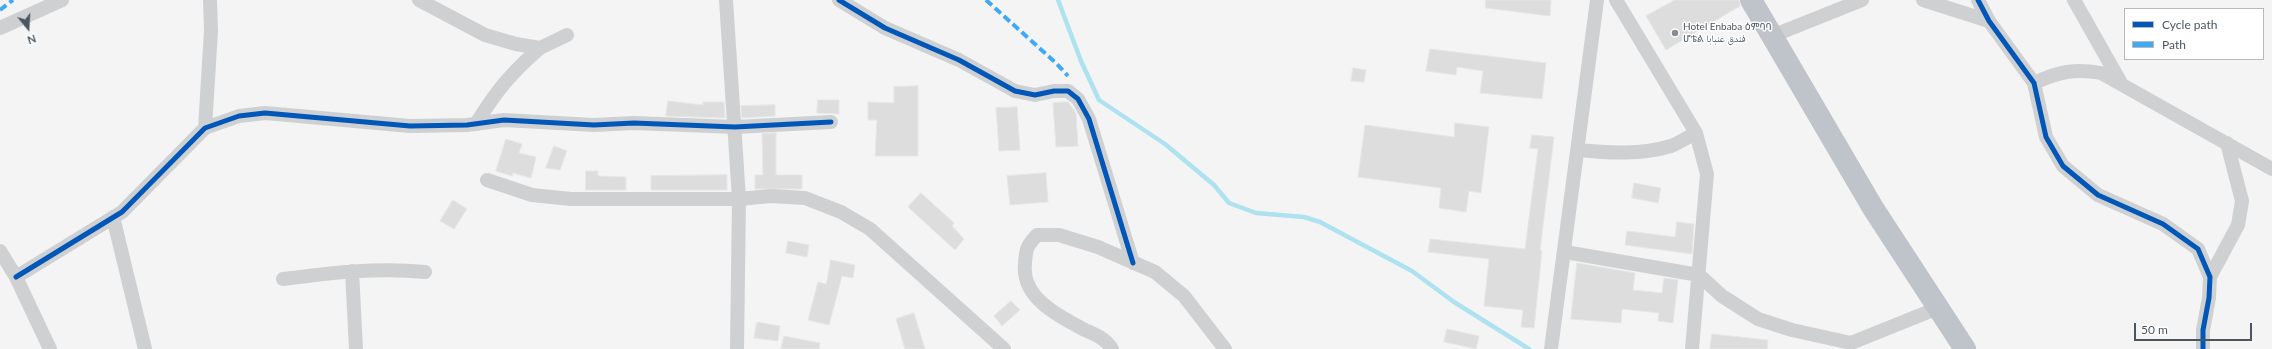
<!DOCTYPE html>
<html>
<head>
<meta charset="utf-8">
<style>
	body { margin:0 }
	#map { position:relative; width:2272px; height:349px; overflow:hidden; background:#f4f4f4; font-family:Lato,sans-serif }
	canvas { display:block }
	.legend { position:absolute; left:2124px; top:8px; width:140px; height:52px; box-sizing:border-box; background:#fff; border:1px solid #b7bbc0; margin:0; padding:5px 7px; list-style:none; font-size:12px; color:#4a5661 }
	.legend li { display:flex; align-items:center; gap:8px; height:20px }
	.legend b { width:20px; border:1px solid #b7bbc0 }
	.north { position:absolute; left:8px; top:8px; width:40px; height:40px; -webkit-text-stroke:3px #fff; paint-order:stroke; rotate:162deg; font-size:11px; font-weight:700; line-height:16px; text-align:center; color:#4a5661 }
	.north::after { content:''; display:block; margin:auto; width:14px; height:18px; background:#4a5661; clip-path:polygon(50% 0,100% 100%,50% 72%,0 100%) }
	.scale { position:absolute; left:2134px; top:323px; width:118px; height:18px; box-sizing:border-box; border:2px solid #4a5661; border-top:0; padding-left:5px; font-size:12px; line-height:14px; white-space:nowrap; color:#4a5661; -webkit-text-stroke:3px #fff; paint-order:stroke }
</style>
</head>
<body>
<div id="map">
<canvas width="2272" height="349"></canvas>
<ul class="legend">
<li><b style="height:5px;background:#0057b8"></b>Cycle path</li>
<li><b style="height:5px;background:#3fa9f5"></b>Path</li>
</ul>
<div class="north">N</div>
<div class="scale">50 m</div>
</div>
<script>
const c = document.querySelector('canvas').getContext('2d');
c.lineJoin = 'round';
function strokePath(path, color, width, dash) {
  c.strokeStyle = color;
  c.lineWidth = width;
  c.lineCap = dash ? 'butt' : 'round';
  c.setLineDash(dash || []);
  c.stroke(path);
}
function fill(path, color) {
  c.fillStyle = color;
  c.fill(path, 'evenodd');
}
function write(font, color, halo, rows, align = 'center') {
  c.font = font + ' Lato,"Noto Naskh Arabic","Noto Sans Ethiopic",sans-serif';
  c.lineWidth = 3;
  c.setLineDash([]);
  c.textBaseline = 'middle';
  c.strokeStyle = halo;
  c.fillStyle = color;
  for (const [text, x, y, turn = 0] of rows) {
    c.save();
    c.translate(x, y);
    c.rotate((+turn || 0) * Math.PI / 180);
    c.textAlign = isNaN(turn) ? turn : align;
    if (halo) c.strokeText(text, 0, 0);
    c.fillText(text, 0, 0);
    c.restore();
  }
}
strokePath(new Path2D(`
	M1058,0L1081,61L1099,100L1165,144L1214,185L1229,203L1256,213L1304,217L1320,222L1412,271L1454,302L1529,349`), '#aee2f0', 4.5);
const building = new Path2D(`
	M1486,0H1551L1550,16L1486,8Z
	M1675,0H1739L1740,6L1666,50L1646,16Z
	M1430,49L1546,63L1542,99L1480,93L1483,71L1457,67L1456,75L1426,71Z
	M1353,68L1366,70L1364,82L1351,81Z
	M918,86V156H875L877,120H868V102L894,103V87Z
	M818,100H839V114L817,113Z
	M668,101L703,105V102H724L725,118L666,116Z
	M1068,102L1076,113L1078,146L1056,147L1053,103Z
	M775,105V116L742,118L741,106Z
	M1017,107L1020,150L999,151L996,108Z
	M1455,123L1489,127L1481,193L1469,191L1466,212L1439,208L1441,188L1358,177L1365,125L1454,137Z
	M776,133V175H802V189H755V175H763L762,134Z
	M1532,135L1554,137L1540,250L1542,251L1534,328L1521,327L1523,310L1484,306L1489,259L1428,252L1430,239L1525,249L1538,149L1530,148Z
	M506,139L522,144L519,153L536,157L531,178L513,173L512,176L496,171Z
	M554,146L567,151L560,170L546,168Z
	M586,171H598V176L626,177V190H586Z
	M1046,173L1048,202L1010,205L1007,176Z
	M727,175V190H651V176Z
	M1634,183L1661,188L1658,203L1632,198Z
	M921,193L954,223L952,226L964,239L955,250L908,207Z
	M453,200L467,209L454,229L440,221Z
	M1677,222L1694,224L1692,254L1625,245L1627,231L1675,237Z
	M788,241L809,245L807,257L786,253Z
	M831,260L855,265L853,278L842,276L829,325L808,320L818,282L826,284Z
	M1577,263L1635,273L1633,290L1662,293L1664,278L1678,280L1673,323L1658,321L1659,313L1622,309L1621,323L1571,319Z
	M1011,301L1020,310L1002,326L994,316Z
	M914,313L925,349H905L896,319Z
	M757,322L780,326L778,341L754,338Z
	M1447,329L1479,336L1476,349L1444,342Z
	M1712,334L1768,340L1767,349H1710Z
	M784,336L820,343L819,349H781Z`);
fill(building, '#ddddde');
strokePath(building, '#e5e6e7', 1);
strokePath(new Path2D(`
	M419,0L485,35L516,44L540,48L567,35
	M726,0L739,199L737,349
	M839,0L885,28L959,60L1015,91L1035,95L1054,91H1068L1078,99L1089,119L1133,263
	M1923,0L1989,21
	M1978,0L1989,21L2034,83L2046,137L2063,166L2098,195L2163,224L2198,249L2210,277L2209,298L2203,330V349
	M2074,0L2121,83
	M0,28L62,0
	M1772,36L1862,0
	M2034,83C2058,72 2075,68 2101,73L2272,169
	M476,124C496,91 511,73 540,48
	M205,128L211,31L210,0
	M1578,150C1608,153 1641,155 1671,146C1679,143 1688,137 1696,133L1616,0
	M487,180L532,195L571,199H739L771,196L805,198L841,212L870,229L1004,349
	M113,217L145,349
	M0,251L16,277L50,349
	M1565,252L1699,275L1722,296L1758,319L1792,330L1851,343L1938,308
	M352,271L356,349
	M16,277L122,212L205,128L239,116L265,113L410,126L467,125L504,120L594,125L634,123L735,127L831,122
	M2210,277L2238,225L2242,201L2227,143
	M283,279C330,273 378,267 425,272
	M1112,349C1106,339 1096,335 1085,330C1060,317 1021,298 1025,264C1026,249 1026,247 1037,235H1059L1098,247L1155,272L1184,296L1225,349
	M1551,349L1597,0
	M1692,349L1707,174L1696,133`), '#ced0d2', 14);
strokePath(new Path2D(`
	M1751,0L1873,208L1965,349`), '#bec4c9', 22);
strokePath(new Path2D(`
	M986,0L1056,63L1068,76
	M0,10L13,0`), '#3fa9f5', 4, [8, 4]);
strokePath(new Path2D(`
	M839,0L885,28L959,60L1015,91L1035,95L1054,91H1068L1078,99L1089,119L1133,263
	M1978,0L1989,21L2034,83L2046,137L2063,166L2098,195L2163,224L2198,249L2210,277L2209,298L2203,330V349
	M16,277L122,212L205,128L239,116L265,113L410,126L467,125L504,120L594,125L634,123L735,127L831,122`), '#0057b8', 5);
for (const [x, y, r, color] of [
	[1675,33,4,"#868d94"]
]) {
  const dot = new Path2D();
  dot.arc(x, y, r, 0, 2 * Math.PI);
  c.fillStyle = color;
  c.fill(dot);
  strokePath(dot, '#fff', 1.5);
}
write('10px', '#4a5661', '#fff', [
	["Hotel Enbaba ዕምባባ",1683,27],
	["ሆቴል فندق عنبابا",1683,39]
], 'left');
</script>
</body>
</html>
